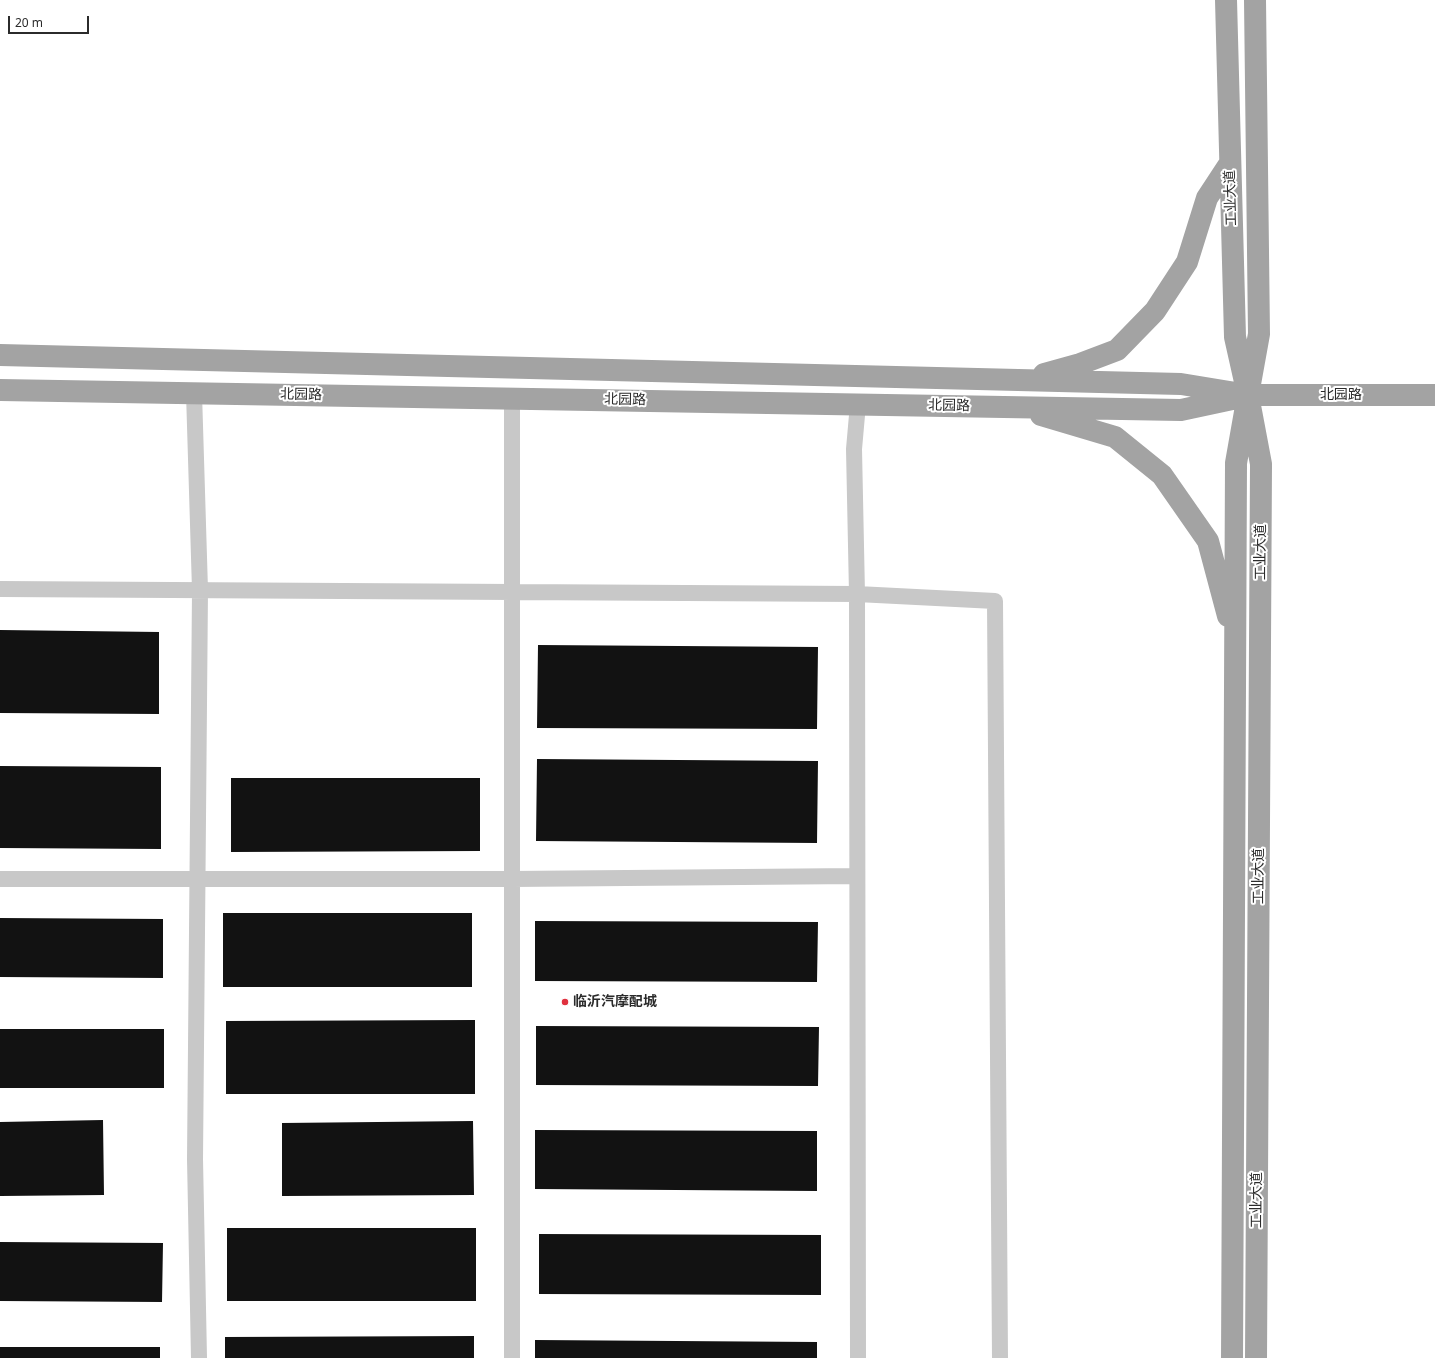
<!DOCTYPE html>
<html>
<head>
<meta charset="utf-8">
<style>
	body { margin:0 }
	#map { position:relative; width:1435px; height:1358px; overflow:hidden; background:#fff; font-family:"Noto Sans",sans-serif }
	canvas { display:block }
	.scale { position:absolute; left:8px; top:16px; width:81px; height:18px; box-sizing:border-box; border:2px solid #2b2b2b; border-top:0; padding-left:5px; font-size:12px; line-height:14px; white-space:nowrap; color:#2b2b2b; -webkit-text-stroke:3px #fff; paint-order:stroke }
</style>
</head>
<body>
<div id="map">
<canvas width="1435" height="1358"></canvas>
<div class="scale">20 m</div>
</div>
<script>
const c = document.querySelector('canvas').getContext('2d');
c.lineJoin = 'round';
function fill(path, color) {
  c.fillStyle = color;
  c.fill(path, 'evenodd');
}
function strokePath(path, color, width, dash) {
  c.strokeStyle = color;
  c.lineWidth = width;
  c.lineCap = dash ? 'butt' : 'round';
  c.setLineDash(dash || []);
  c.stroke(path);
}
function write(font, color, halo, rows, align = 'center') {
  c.font = font + ' "Noto Sans","Noto Sans SC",sans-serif';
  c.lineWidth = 4;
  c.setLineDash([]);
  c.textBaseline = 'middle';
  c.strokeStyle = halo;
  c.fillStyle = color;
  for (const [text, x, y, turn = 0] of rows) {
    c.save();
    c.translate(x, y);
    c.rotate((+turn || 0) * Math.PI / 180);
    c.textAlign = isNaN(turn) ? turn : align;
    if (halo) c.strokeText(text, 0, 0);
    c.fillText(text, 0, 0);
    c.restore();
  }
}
fill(new Path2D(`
	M0,630L159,632V714L0,713Z
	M538,645L818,647L817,729L537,728Z
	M537,759L818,761L817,843L536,841Z
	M0,766L161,767V849L0,848Z
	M231,778H480V851L231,852Z
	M223,913H472V987H223Z
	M0,918L163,919V978L0,977Z
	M535,921L818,922L817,982L535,981Z
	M475,1020V1094H226V1021Z
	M536,1026L819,1027L818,1086L536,1085Z
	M0,1029H164V1088H0Z
	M103,1120L104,1195L0,1196V1122Z
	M473,1121L474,1195L282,1196V1123Z
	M535,1130L817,1131V1191L535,1189Z
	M227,1228H476V1301H227Z
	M539,1234L821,1235V1295L539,1294Z
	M0,1242L163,1243L162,1302L0,1301Z
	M474,1336V1358H225V1337Z
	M535,1340L817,1342V1358H535Z
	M0,1347H160V1358H0Z`), '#121212');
strokePath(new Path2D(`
	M194,393L200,590L195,1159L199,1358
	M0,589L857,594L995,601L1000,1358
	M0,879H512L857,876
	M512,1358V398
	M858,1358L857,594L854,449L858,404`), '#c8c8c8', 16);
strokePath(new Path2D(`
	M1226,0L1235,337L1248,395L1236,463L1232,1358
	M1255,0L1259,334L1248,395L1261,464L1256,1358
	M0,355L1181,384L1248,395H1435
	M1044,374L1080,364L1117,350L1155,311L1187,262L1207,198L1230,163
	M0,390L1181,410L1237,398
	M1041,415L1115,437L1162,475L1208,541L1228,616`), '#a3a3a3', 22);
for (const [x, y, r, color] of [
	[565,1002,4,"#e0303e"]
]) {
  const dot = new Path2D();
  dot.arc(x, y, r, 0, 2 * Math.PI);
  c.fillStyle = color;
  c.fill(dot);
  strokePath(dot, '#fff', 1.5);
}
write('14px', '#2b2b2b', '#fff', [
	["工业大道",1231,198,-92],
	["北园路",301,395,1],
	["北园路",1341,395],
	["北园路",625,400,1],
	["北园路",949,406,1],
	["工业大道",1261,552,-90],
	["工业大道",1259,876,-90],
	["工业大道",1257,1200,-90]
]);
write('bold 14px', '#2b2b2b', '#fff', [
	["临沂汽摩配城",573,1002]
], 'left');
</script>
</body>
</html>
